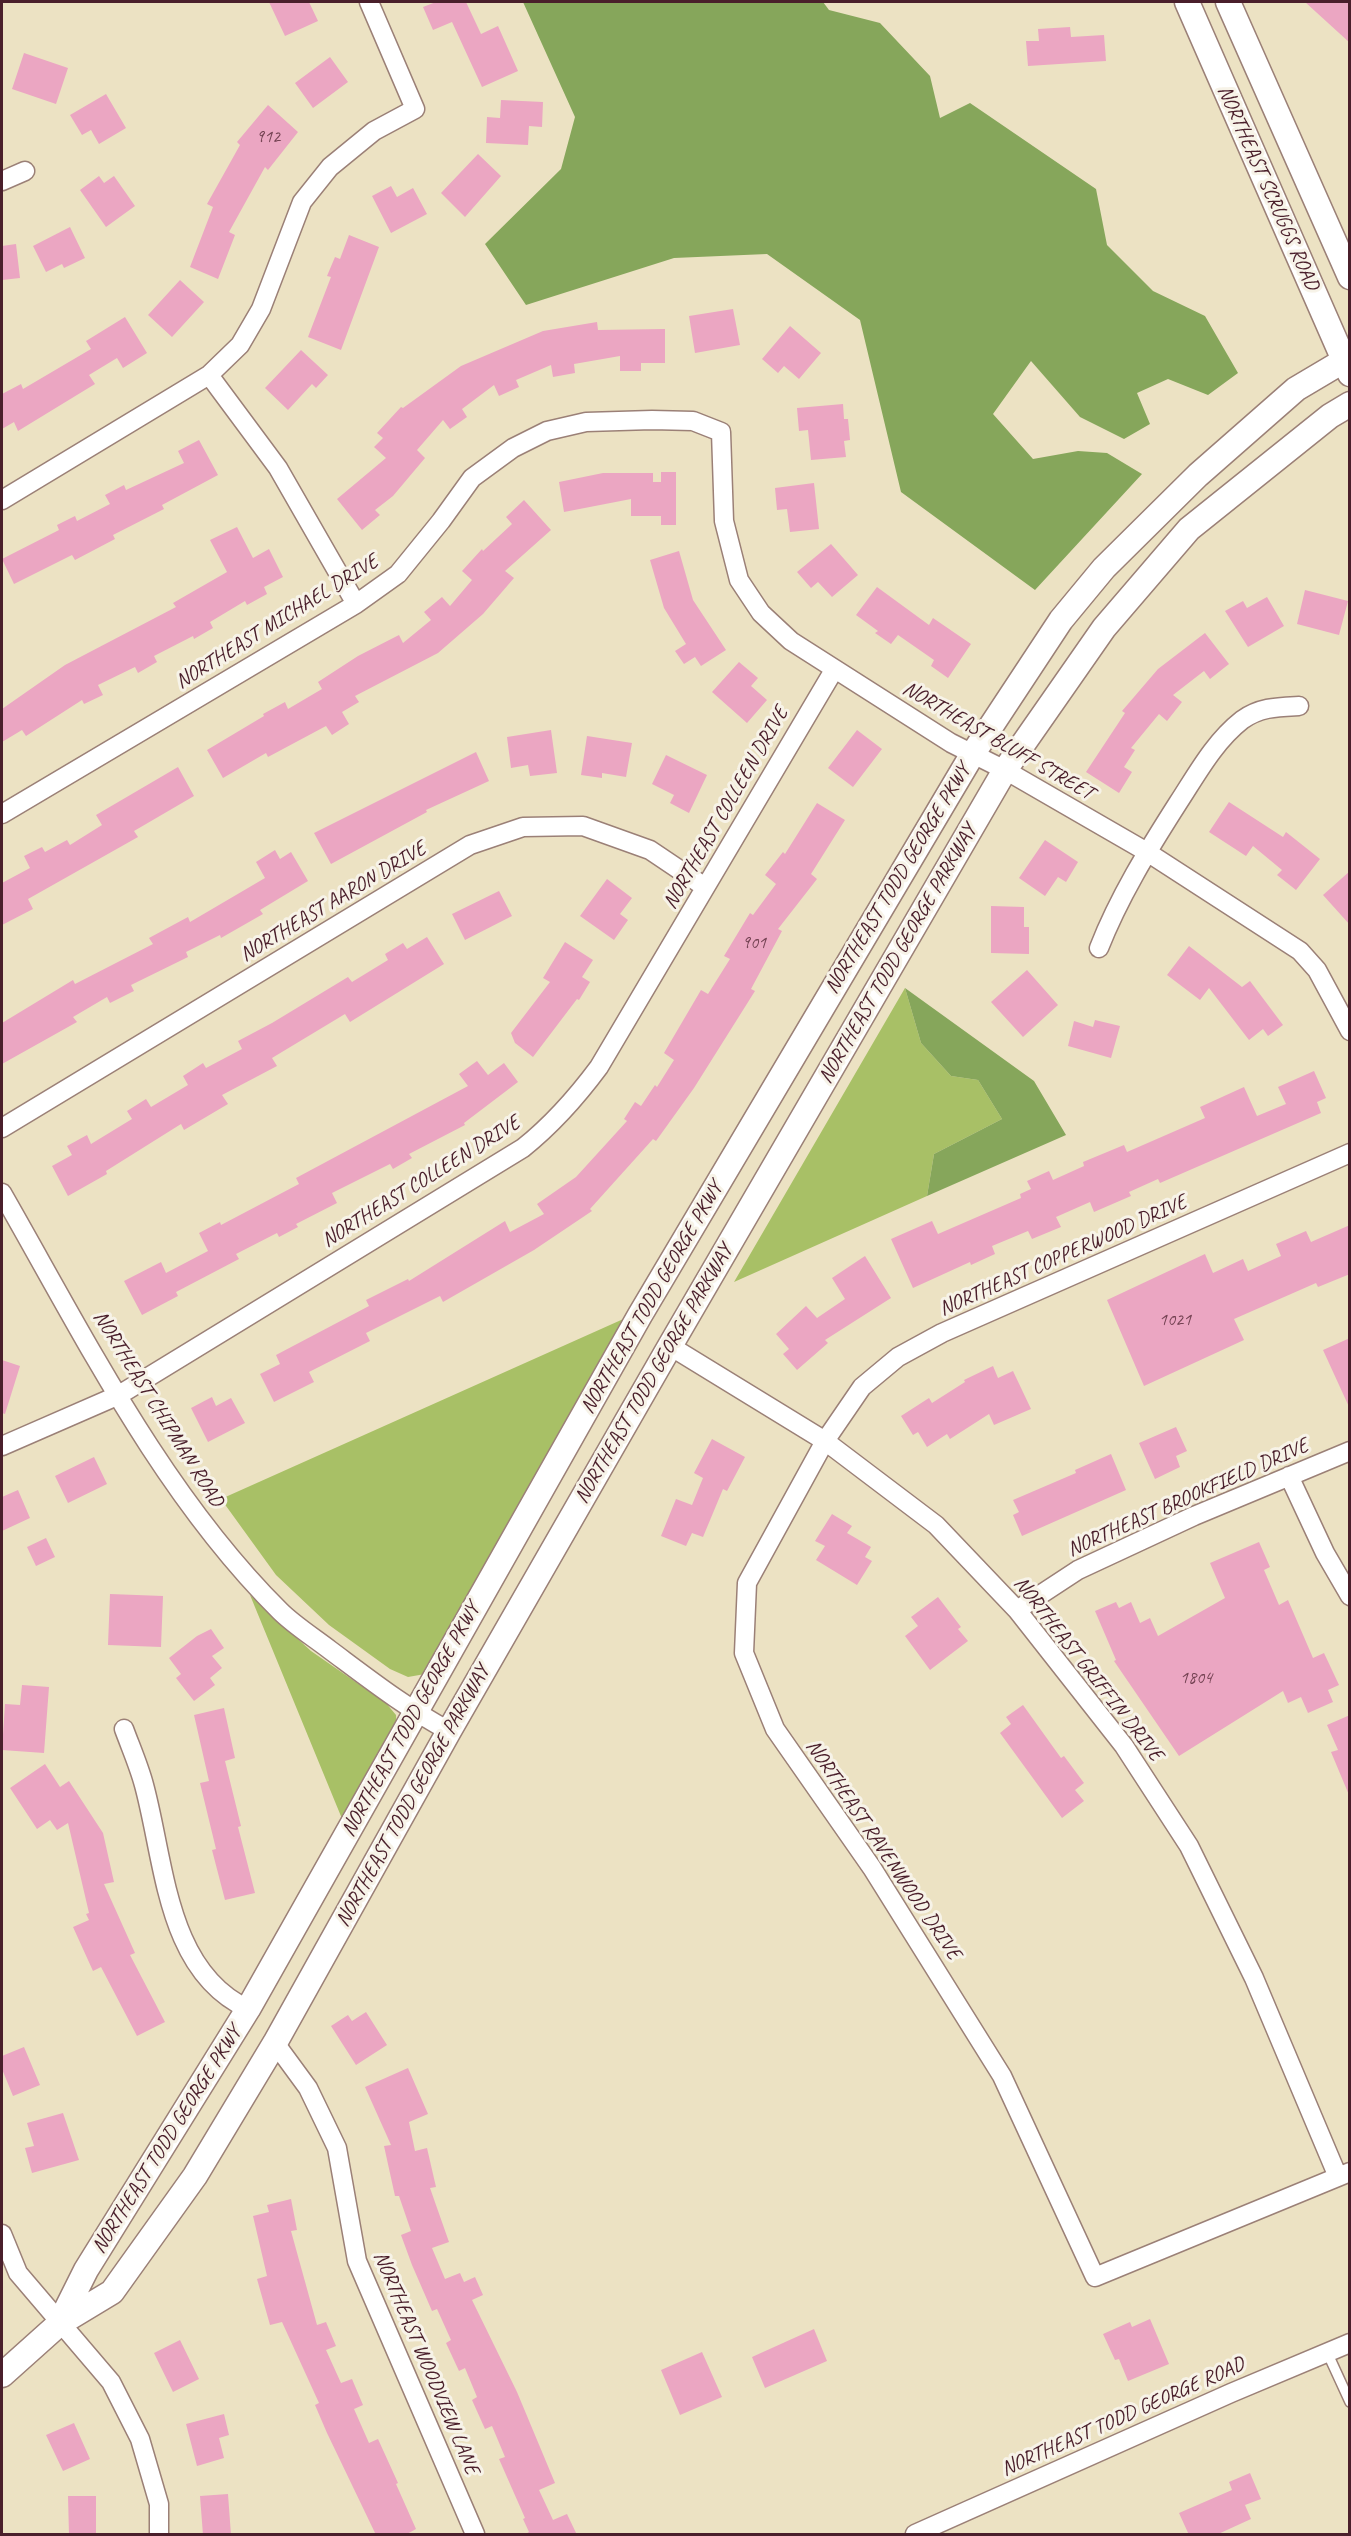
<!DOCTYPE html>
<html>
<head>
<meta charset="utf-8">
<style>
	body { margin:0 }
	#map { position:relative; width:1351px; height:2536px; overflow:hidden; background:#ece2c3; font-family:Caveat,sans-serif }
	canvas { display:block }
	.frame { position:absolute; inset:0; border:3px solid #4a1f2b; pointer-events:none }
</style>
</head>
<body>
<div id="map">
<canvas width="1351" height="2536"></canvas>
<div class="frame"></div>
</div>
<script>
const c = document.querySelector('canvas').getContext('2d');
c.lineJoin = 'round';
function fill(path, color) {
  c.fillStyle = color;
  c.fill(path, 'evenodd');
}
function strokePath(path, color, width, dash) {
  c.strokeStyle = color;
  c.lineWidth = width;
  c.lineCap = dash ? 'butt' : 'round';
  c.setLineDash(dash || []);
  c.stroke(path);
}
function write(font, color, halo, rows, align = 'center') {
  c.font = font + ' Caveat,sans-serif';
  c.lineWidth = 6;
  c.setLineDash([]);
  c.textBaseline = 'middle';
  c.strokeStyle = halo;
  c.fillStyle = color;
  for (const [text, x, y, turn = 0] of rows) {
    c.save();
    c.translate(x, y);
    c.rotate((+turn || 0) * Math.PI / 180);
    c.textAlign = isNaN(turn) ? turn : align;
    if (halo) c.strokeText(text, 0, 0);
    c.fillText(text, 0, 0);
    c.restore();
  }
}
fill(new Path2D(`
	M905,988L921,1043L951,1076L978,1080L1002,1119L934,1154L927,1196L734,1282Z
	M639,1312L425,1674L408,1677L390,1669L329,1625L276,1575L221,1499Z
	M250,1595L311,1651L386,1703L396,1715L397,1733L345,1826Z`), '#a8c066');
fill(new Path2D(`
	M523,2H823L829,10L880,23L930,76L940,118L970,103L1096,189L1107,245L1153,291L1205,316L1238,373L1208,395L1168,379L1137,393L1150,424L1124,439L1080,417L1031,361L993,414L1033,459L1078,451L1107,453L1142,474L1035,590L901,492L860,320L767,254L674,258L526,305L485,244L561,169L575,117Z
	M905,988L1034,1081L1066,1135L927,1196L934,1154L1002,1119L978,1080L951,1076L921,1043Z`), '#86a65b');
fill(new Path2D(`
	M269,2H309L318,21L285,36Z
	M436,2H466L481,34L498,26L518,71L482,87L452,22L433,30L423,7Z
	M1305,2H1350V43Z
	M1070,27L1071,37L1104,35L1106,61L1028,66L1026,41H1039L1038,29Z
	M24,53L68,68L56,104L12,89Z
	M330,57L348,82L313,108L295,83Z
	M106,94L126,128L99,144L91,130L82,135L70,115Z
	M501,100L543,102L542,127L529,126L528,145L486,143L487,117L500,118Z
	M268,105L298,132L268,170L265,167L229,232L235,235L218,279L190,267L213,207L207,204L240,145L237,142Z
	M478,154L501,176L465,217L441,193Z
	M99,176L104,183L114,176L135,206L106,227L80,190Z
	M391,186L397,197L413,188L427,214L391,233L372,196Z
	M70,227L85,258L64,268L62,264L46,272L33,246Z
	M349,235L379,247L341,350L308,337L331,277L327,276L335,257L340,259Z
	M16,244L20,278L2,280V246Z
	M180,280L204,302L172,337L148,315Z
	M733,309L740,345L695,353L689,316Z
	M125,317L147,353L123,368L117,358L89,375L95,384L18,431L14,422L2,429V394L21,384L23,389L91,349L86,341Z
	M597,322L598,330L665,329V363H641V371H620V356L574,364L575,373L553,377L551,365L516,380L519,387L499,396L494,385L462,409L467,417L450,429L443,420L417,450L425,458L393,496L375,510L380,515L362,530L337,499L386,458L374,447L383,438L377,433L401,407L403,408L461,366L543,331Z
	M790,326L821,353L799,379L784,366L778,373L762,359Z
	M301,350L328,375L316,388L312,384L288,410L265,388Z
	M843,404L844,419H848L850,440L844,441L846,457L811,460L808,430L799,431L797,408Z
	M199,440L218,475L162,505L164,509L113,535L115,539L75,560L72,555L14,584L2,559L59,530L57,525L75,516L77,521L110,504L105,495L124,485L126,490L184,463L178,451Z
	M661,472H676V525H661V516H631V499L564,512L559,482L603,473H653V482H661Z
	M814,483L819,529L790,532L787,509L777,510L775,488Z
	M524,500L551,530L505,571L514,578L483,614L438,653L355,696L359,702L342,712L349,724L332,735L326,726L268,757L266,753L223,778L207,750L264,716L263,714L285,702L288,709L322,689L318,682L358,656L399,635L403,643L431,620L424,612L442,597L450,606L472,580L462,571L482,549L483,551L512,524L506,517Z
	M237,527L253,558L269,549L283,577L264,587L267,594L247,605L245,601L210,622L213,628L194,639L193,636L154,656L157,662L138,673L135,667L98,685L103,695L84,704L82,700L26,736L22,730L2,742V709L65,665L176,607L173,603L227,572L210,540Z
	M831,544L858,575L832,597L818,582L811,588L797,572Z
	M679,551L693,600L726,650L701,666L695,657L684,664L675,651L686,644L664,608L650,560Z
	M877,587L929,625L933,618L971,644L948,678L931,666L934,660L898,635L891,644L875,633L878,631L856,615Z
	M1305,590L1348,601L1339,635L1297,624Z
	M1267,597L1284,626L1248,647L1225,611L1243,601L1247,608Z
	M1205,633L1229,664L1210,679L1204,671L1173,695L1182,702L1167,721L1159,714L1131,748L1135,750L1124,767L1132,772L1119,793L1086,772L1125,713L1122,711L1158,669Z
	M739,662L758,678L751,686L767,700L747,723L712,692Z
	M551,730L557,773L530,776L528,765L511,768L507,737Z
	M857,730L882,749L853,787L828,768Z
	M587,736L632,743L626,777L602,773V778L581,775Z
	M476,752L489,781L426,810L427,812L331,864L314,833Z
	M666,755L707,775L689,813L670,803L674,795L652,784Z
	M178,767L194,796L134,831L138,837L28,899L33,909L2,925V883L30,868L24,856L42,847L45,852L67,840L70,845L102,825L96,815Z
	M1229,802L1283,837L1286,832L1320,859L1296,890L1277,875L1282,870L1253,846L1246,856L1209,832Z
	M817,803L845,820L811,874L817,879L778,929L782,931L751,989L755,991L694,1088L656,1141L653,1139L590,1209L592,1211L534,1250L443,1302L440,1296L366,1333L370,1341L309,1372L314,1382L274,1402L260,1374L280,1364L276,1355L369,1306L366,1300L408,1279L409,1281L505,1221L510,1232L544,1214L537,1204L576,1177L627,1121L624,1119L635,1102L641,1106L655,1085L657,1087L674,1060L664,1053L701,990L708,994L730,959L724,956L750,913L753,915L776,884L765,875L783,852L785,854Z
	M1045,840L1078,862L1066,882L1058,877L1045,896L1019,878Z
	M275,850L280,859L291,852L308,881L260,910L263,914L221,938L220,935L186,952L188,957L131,985L134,991L110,1003L107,997L73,1017L77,1022L2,1064V1023L73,980L75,984L153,944L149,938L188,917L190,922L265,878L256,862Z
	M1350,871V925L1323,895Z
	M607,879L632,898L620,914L628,920L614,940L580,916Z
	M499,891L512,916L465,940L452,914Z
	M991,906L1024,907V927H1029V954L991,953Z
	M427,937L444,964L350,1022L345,1014L272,1058L277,1066L222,1095L228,1104L184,1130L181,1124L106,1171L107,1174L68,1196L52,1166L72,1155L67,1146L87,1135L91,1144L132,1119L127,1111L146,1099L151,1107L188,1085L183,1076L203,1063L206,1068L242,1049L238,1041L272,1023L348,977L352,982L388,960L385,954L403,943L407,949Z
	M565,942L593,960L582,977L590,982L579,1000L577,999L533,1057L515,1043L511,1033L550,982L543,978Z
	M1189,946L1242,987L1250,981L1283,1025L1268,1036L1263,1029L1249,1040L1209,988L1200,1000L1167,975Z
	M1027,970L1058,1005L1023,1037L991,1002Z
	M1095,1020L1120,1026L1111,1058L1068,1046L1074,1021L1093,1027Z
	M477,1061L488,1075L504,1063L518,1082L464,1123L465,1125L409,1154L412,1158L393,1169L390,1164L332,1193L337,1203L296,1224L298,1227L279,1237L277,1233L236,1254L239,1259L176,1292L178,1296L142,1315L124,1281L161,1262L166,1273L208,1251L199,1233L220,1222L221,1225L299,1184L296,1178L468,1086L459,1074Z
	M1314,1071L1326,1098L1317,1102L1321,1113L1160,1183L1158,1179L1129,1192L1131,1196L1094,1212L1090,1202L1056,1217L1061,1227L1032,1239L1028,1231L992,1246L995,1254L971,1265L970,1262L913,1288L891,1239L932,1221L938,1234L1021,1198L1020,1194L1031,1189L1027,1181L1049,1171L1053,1180L1084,1166L1083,1162L1124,1145L1127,1152L1205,1118L1200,1107L1244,1087L1257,1116L1286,1104L1278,1087Z
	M1350,1225V1274L1318,1287L1316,1283L1234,1319L1244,1340L1144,1386L1107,1300L1205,1254L1213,1273L1243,1259L1248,1271L1281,1256L1276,1244L1306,1231L1311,1242Z
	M865,1256L891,1298L825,1340L828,1343L797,1370L783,1354L789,1349L776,1334L806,1306L817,1318L845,1299L832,1278Z
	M1350,1338V1409L1323,1350Z
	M2,1360L20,1366L5,1414L2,1413Z
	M993,1366L998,1378L1013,1371L1031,1409L994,1425L989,1414L950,1439L947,1434L927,1447L918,1432L913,1435L901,1416L929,1398L932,1403L965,1382L964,1380Z
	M212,1397L216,1406L231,1398L245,1423L208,1442L191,1408Z
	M1176,1427L1187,1451L1176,1456L1180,1467L1155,1479L1139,1443Z
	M712,1439L745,1457L727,1491L723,1489L703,1537L692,1533L686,1546L661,1536L676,1499L692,1505L703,1478L694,1473Z
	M1111,1454L1126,1490L1022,1536L1013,1515L1019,1512L1013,1500L1076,1473L1075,1470Z
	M94,1457L107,1484L68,1503L55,1476Z
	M18,1490L30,1518L2,1531V1497Z
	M832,1514L852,1526L847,1533L871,1547L865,1557L872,1561L857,1585L816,1560L825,1546L815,1541Z
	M46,1538L55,1557L36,1566L27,1547Z
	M1259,1542L1270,1567L1264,1570L1279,1605L1288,1600L1313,1658L1324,1653L1339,1685L1328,1690L1333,1702L1308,1713L1301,1697L1288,1703L1283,1691L1179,1756L1114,1661L1116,1660L1095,1611L1116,1602L1119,1608L1131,1602L1140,1623L1150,1618L1158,1636L1225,1598L1210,1563Z
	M110,1594L163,1596L161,1647L108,1645Z
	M938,1597L961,1627L958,1629L968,1641L930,1670L905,1636L918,1626L911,1617Z
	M211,1629L224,1648L212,1656L222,1668L210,1678L215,1685L194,1701L176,1678L181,1674L169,1658L197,1636Z
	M22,1685L49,1687L44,1753L2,1750L5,1704L20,1705Z
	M1023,1705L1061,1758L1064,1756L1084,1783L1075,1790L1084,1801L1062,1818L1000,1733L1011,1724L1006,1717Z
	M224,1708L235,1758L225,1761L241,1826L238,1827L255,1893L225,1900L212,1850L216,1849L200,1783L209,1781L194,1715Z
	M1350,1715V1795H1349L1331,1752L1338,1750L1327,1725Z
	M45,1764L60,1787L69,1781L103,1833L114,1882L104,1884L135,1953L130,1955L165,2022L137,2036L101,1967L93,1971L73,1927L89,1920L86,1914L89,1913L68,1823L57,1830L50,1820L37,1829L10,1788Z
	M366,2012L387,2045L356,2065L331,2026L348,2015L352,2021Z
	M24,2047L40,2085L13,2096L2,2069V2056Z
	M408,2068L428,2114L409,2122L415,2151L427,2148L436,2187L430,2188L449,2242L432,2248L445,2279L460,2273L464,2282L475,2277L483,2295L472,2300L517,2392L555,2483L539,2490L553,2520L567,2514L577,2535H524L529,2532L523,2519L525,2518L499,2459L505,2457L492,2426L485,2429L472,2400L477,2397L465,2368L459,2371L446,2343L451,2340L437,2309L432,2311L412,2265L401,2235L411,2231L399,2196H395L384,2146L391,2145L365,2087Z
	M63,2113L79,2160L32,2173L25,2148L34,2146L27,2123Z
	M291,2199L297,2230L291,2231L317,2325L326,2322L336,2346L326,2350L341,2383L352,2379L363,2405L354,2409L369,2443L378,2439L398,2483L396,2484L416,2529L405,2535H376L327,2433L315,2405L319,2403L282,2322L270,2325L257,2279L267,2276L253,2216L269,2212L267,2205Z
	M1150,2319L1169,2364L1128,2381L1119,2359L1115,2360L1103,2334L1130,2322L1132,2327Z
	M814,2329L827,2361L765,2388L752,2357Z
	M180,2340L199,2379L173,2392L154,2353Z
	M702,2352L722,2397L680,2415L661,2370Z
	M224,2414L229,2435L219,2438L224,2458L197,2466L186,2424Z
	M74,2423L90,2459L63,2471L46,2435Z
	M1250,2473L1261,2499L1245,2505L1251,2519L1216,2535H1189L1179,2513L1232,2490L1229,2482Z
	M228,2494L231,2535H203L200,2496Z
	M68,2496H96V2535H69Z`), '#eba6c2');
const lane = new Path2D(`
	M1327,2352L1350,2402`);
const street = new Path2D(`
	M2,181L25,171
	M209,375L278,468L356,604
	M2,500L209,375L240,345L261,309L302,202L330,167L374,131L415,109L369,2
	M2,814L356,604L398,574L441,521L472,478L513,448L547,431L586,422L652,420L693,421L721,432L724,521L739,580L761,613L791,641L951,743L1005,770L1147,852L1300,951L1317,970L1350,1031
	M1099,948C1119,897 1148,850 1178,803C1197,774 1214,742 1242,720C1260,707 1278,707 1299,706
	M2,1128L470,845L523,827L583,826L650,850L705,887
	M1350,1153L942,1333L898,1357L862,1387L825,1441L747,1583L744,1653L775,1729L872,1868L1002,2076L1095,2277L1350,2172
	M2,1193C84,1336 162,1494 280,1611C294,1625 313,1637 330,1650C369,1679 406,1708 449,1731
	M670,1346L825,1441L936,1525L1017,1610L1124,1746L1189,1846L1254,1978L1338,2177
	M2,1446L119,1395L523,1148C553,1124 576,1098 599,1067L834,670
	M1289,1476L1325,1553L1350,1596
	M1017,1610L1078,1570L1194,1516L1350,1451
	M124,1729C131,1748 139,1766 144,1785C165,1862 166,1971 248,2009
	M275,2043L308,2088L337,2148L357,2261L475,2534
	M2,2234L18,2273L111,2382L140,2439L159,2504V2534
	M915,2534L1231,2393L1350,2343`);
const secondary = new Path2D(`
	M1187,2L1350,374
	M1228,2L1350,277
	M59,2324L86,2270L248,2009L640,1315L972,755L1061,620L1104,568L1198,475L1296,389L1350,357
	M2,2375L59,2324L112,2292L195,2176L275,2043L449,1731L670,1346L1005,770L1104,628L1189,529L1330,416L1350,404`);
strokePath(lane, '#9b8077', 12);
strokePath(street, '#9b8077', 21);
strokePath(secondary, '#9b8077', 27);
strokePath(lane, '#fff', 9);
strokePath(street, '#fff', 18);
strokePath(secondary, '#fff', 24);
write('18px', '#724151', null, [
	["912",268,137],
	["901",754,943],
	["1021",1175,1320],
	["1804",1196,1678]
]);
write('21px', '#4a1f2b', '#f7f3e8', [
	["NORTHEAST SCRUGGS ROAD",1268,188,66],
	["NORTHEAST MICHAEL DRIVE",277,622,-32],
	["NORTHEAST BLUFF STREET",998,741,30],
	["NORTHEAST COLLEEN DRIVE",726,808,-60],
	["NORTHEAST TODD GEORGE PKWY",898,879,-59],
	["NORTHEAST AARON DRIVE",333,902,-31],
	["NORTHEAST TODD GEORGE PARKWAY",898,954,-60],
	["NORTHEAST COLLEEN DRIVE",421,1182,-32],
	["NORTHEAST COPPERWOOD DRIVE",1063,1256,-24],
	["NORTHEAST TODD GEORGE PKWY",652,1298,-60],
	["NORTHEAST TODD GEORGE PARKWAY",654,1374,-60],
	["NORTHEAST CHIPMAN ROAD",158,1409,58],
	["NORTHEAST BROOKFIELD DRIVE",1188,1498,-24],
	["NORTHEAST GRIFFIN DRIVE",1088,1669,52],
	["NORTHEAST TODD GEORGE PKWY",411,1720,-61],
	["NORTHEAST TODD GEORGE PARKWAY",413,1796,-61],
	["NORTHEAST RAVENWOOD DRIVE",883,1850,56],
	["NORTHEAST TODD GEORGE PKWY",167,2140,-58],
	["NORTHEAST WOODVIEW LANE",426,2363,67],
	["NORTHEAST TODD GEORGE ROAD",1123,2417,-24]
]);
</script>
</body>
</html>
